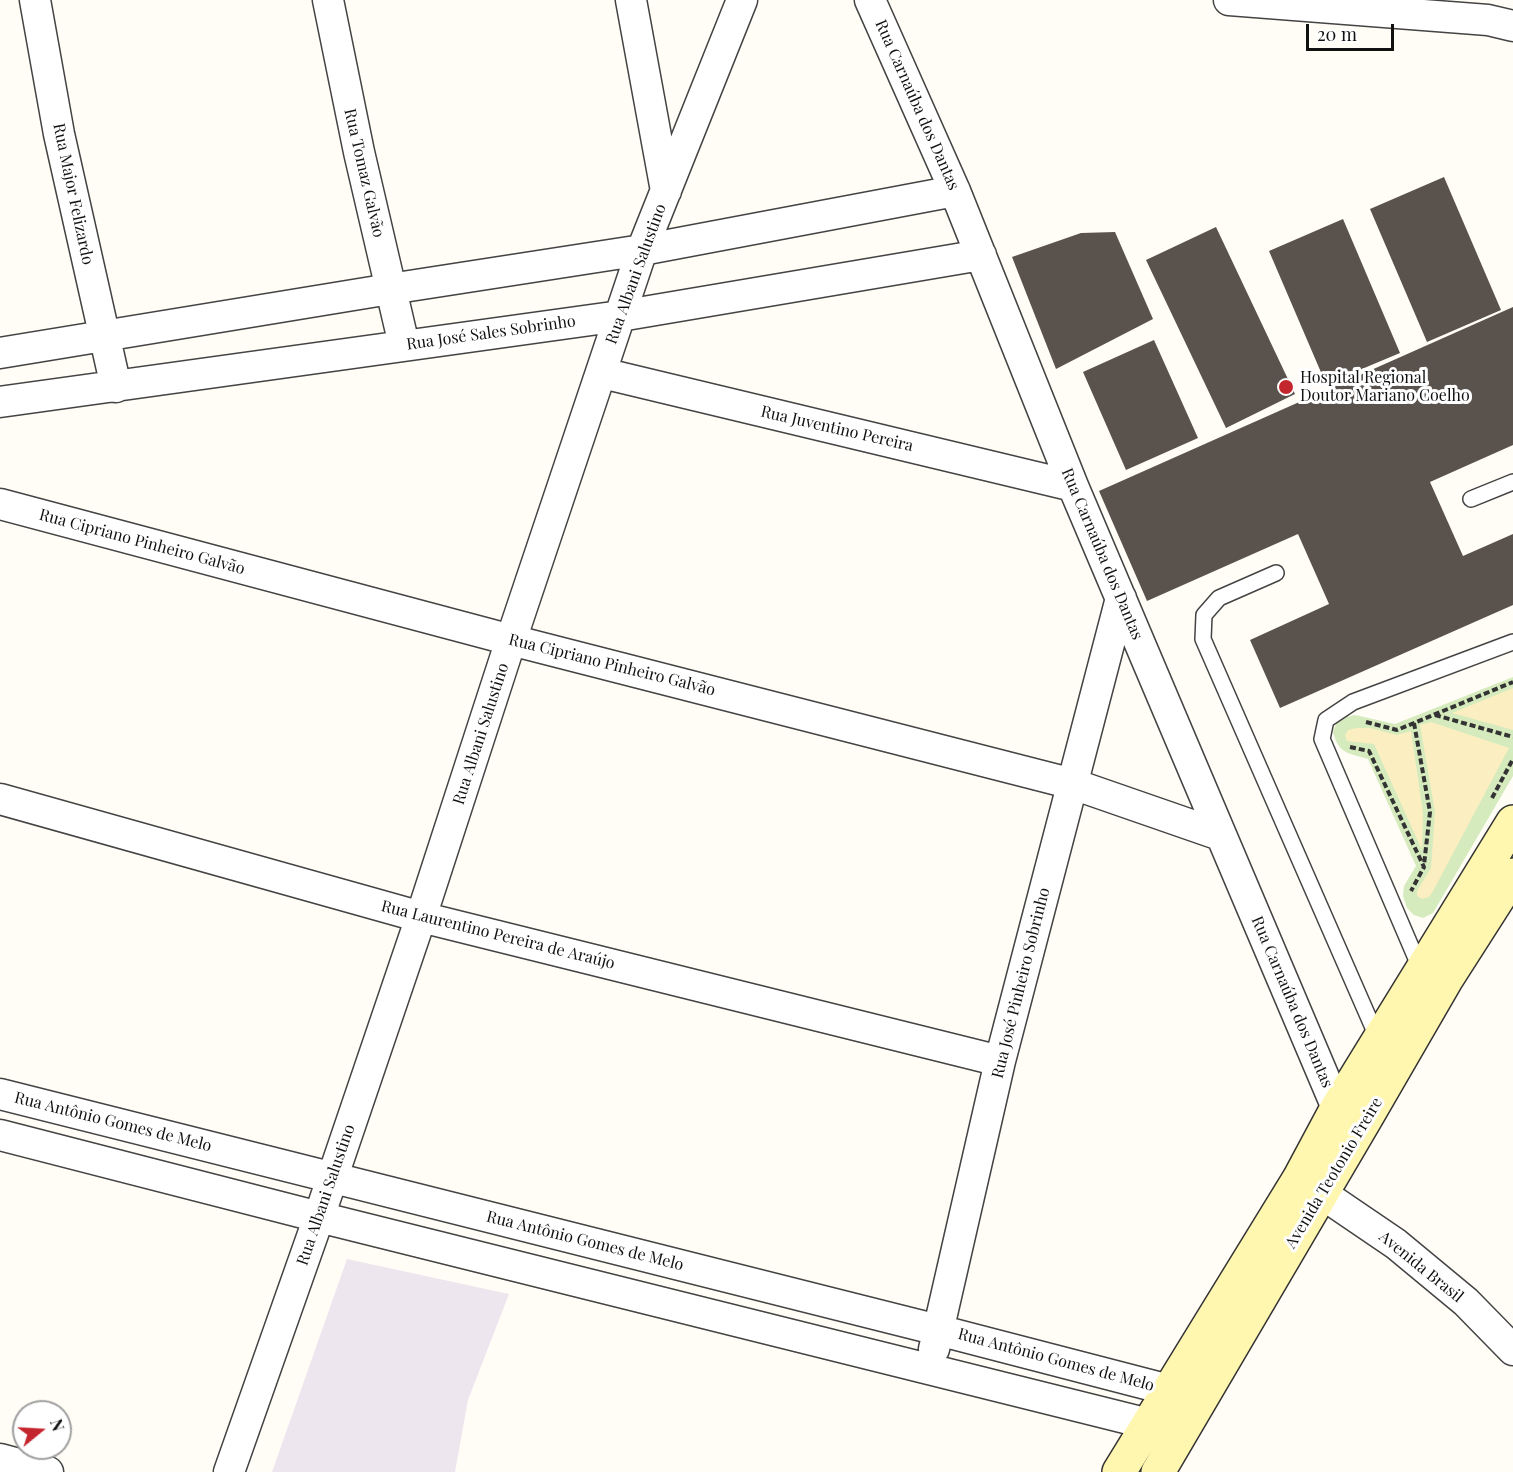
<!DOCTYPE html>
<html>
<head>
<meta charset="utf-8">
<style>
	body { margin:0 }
	#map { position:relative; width:1513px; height:1472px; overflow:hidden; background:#fffdf5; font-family:"Playfair Display",serif }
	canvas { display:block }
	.north { position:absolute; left:12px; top:1400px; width:60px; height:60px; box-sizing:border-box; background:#fff; border:2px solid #a0a0a0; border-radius:50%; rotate:72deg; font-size:16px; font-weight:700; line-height:24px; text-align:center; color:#111 }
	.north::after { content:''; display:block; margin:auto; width:21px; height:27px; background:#c4262e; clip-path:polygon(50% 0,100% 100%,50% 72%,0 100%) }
	.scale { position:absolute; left:1306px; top:24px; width:88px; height:27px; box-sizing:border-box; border:3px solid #111; border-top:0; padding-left:8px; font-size:18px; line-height:21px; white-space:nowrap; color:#111; -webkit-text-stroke:4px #fff; paint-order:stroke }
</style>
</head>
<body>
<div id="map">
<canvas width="1513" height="1472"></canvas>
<div class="north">N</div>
<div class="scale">20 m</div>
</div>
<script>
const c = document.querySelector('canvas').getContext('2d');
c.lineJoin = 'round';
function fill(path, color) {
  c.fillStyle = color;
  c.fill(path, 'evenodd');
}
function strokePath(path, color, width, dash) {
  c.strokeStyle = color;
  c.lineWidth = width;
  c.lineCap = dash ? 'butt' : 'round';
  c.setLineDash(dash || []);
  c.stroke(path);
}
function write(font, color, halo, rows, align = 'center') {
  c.font = font + ' "Playfair Display",serif';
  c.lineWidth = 6;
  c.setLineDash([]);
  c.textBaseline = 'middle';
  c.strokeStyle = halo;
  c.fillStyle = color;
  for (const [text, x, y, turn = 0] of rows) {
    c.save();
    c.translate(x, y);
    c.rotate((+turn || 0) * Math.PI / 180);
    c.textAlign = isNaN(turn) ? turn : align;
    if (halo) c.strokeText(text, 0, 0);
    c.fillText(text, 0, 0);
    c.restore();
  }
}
fill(new Path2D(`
	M347,1259L509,1294L468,1400L455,1472H272Z`), '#eee6ef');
fill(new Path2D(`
	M1513,677V776L1433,913L1423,918L1414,915L1407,908L1403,896L1404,886L1416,866L1368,759C1348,753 1339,754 1333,732L1336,724L1342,718L1355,715L1395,724Z`), '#d5ebbd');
fill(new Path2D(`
	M1513,688V730L1452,713Z
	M1431,722L1509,748L1432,893L1429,897L1422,899L1417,896V891L1431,868L1435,812L1420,725Z
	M1357,728H1370L1397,735L1411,731L1423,813L1422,850L1374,744L1347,741L1345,735L1348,730Z`), '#fbeec1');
fill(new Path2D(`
	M1444,177L1501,310L1427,342L1370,209Z
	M1343,219L1400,353L1326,384L1269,251Z
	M1216,227L1295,394L1226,428L1146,260Z
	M1115,232L1153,319L1056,369L1012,257L1081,233Z
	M1513,307V445L1430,482L1463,556L1513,534V605L1280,708L1250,640L1329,604L1298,534L1147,601L1099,491Z
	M1154,340L1198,438L1126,470L1083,372Z`), '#5a524d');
const lane = new Path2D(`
	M1471,499L1513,482
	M1276,573L1219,598L1204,615L1203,639L1378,1039
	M1421,970L1322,739L1326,720L1353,702L1513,642`);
const street = new Path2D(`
	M35,0L59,134L116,387
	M328,0L359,152L404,345
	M631,0L666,191
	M870,0L955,191L1073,486L1337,1108
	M1229,0L1488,20L1513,26
	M0,353L390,289L642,250L955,191
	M602,373L1073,486
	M0,402L620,316L981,255
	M0,504L511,640L1073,784L1220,835
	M0,799L421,917L1000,1061
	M0,1094L938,1330L1169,1390
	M0,1135L319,1217L1149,1424
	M1321,1193L1396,1244L1466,1302L1513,1350
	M934,1349L1000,1061L1121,598
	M0,1459L48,1472
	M229,1472L319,1217L421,917L511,640L642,250L742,0`);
const secondary = new Path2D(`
	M1119,1472L1299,1179L1337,1108L1513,822
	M1158,1472L1366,1118L1447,978L1513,875`);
strokePath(lane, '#444', 18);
strokePath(street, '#444', 33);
strokePath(secondary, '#333', 36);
strokePath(new Path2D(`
	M1435,715L1513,737
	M1366,722L1397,730L1513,682
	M1414,723L1430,812L1424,865
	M1350,747L1369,751L1424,867L1411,891
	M1492,798L1513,759`), '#333', 4, [6, 3]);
strokePath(lane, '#fff', 15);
strokePath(street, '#fff', 30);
strokePath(secondary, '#fff6b0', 33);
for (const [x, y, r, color] of [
	[1286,387,8,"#c4262e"]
]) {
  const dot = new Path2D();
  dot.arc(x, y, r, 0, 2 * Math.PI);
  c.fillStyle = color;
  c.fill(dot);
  strokePath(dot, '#fff', 2);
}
write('16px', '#111', '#fff', [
	["Rua Carnaúba dos Dantas",917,105,66],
	["Rua Tomaz Galvão",364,173,77],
	["Rua Major Felizardo",73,194,78],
	["Rua Albani Salustino",636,274,-70],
	["Rua José Sales Sobrinho",491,333,-8],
	["Rua Juventino Pereira",837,429,13],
	["Rua Cipriano Pinheiro Galvão",142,542,15],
	["Rua Carnaúba dos Dantas",1102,554,67],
	["Rua Cipriano Pinheiro Galvão",612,665,14],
	["Rua Albani Salustino",481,734,-72],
	["Rua Laurentino Pereira de Araújo",498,935,14],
	["Rua José Pinheiro Sobrinho",1021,983,-76],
	["Rua Carnaúba dos Dantas",1292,1002,67],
	["Rua Antônio Gomes de Melo",113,1122,14],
	["Avenida Teotonio Freire",1334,1173,-59],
	["Rua Albani Salustino",326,1195,-71],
	["Rua Antônio Gomes de Melo",585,1241,14],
	["Avenida Brasil",1421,1267,39],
	["Rua Antônio Gomes de Melo",1056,1360,15]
]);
write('16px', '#111', '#fff', [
	["Hospital Regional",1300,378],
	["Doutor Mariano Coelho",1300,396]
], 'left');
</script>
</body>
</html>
